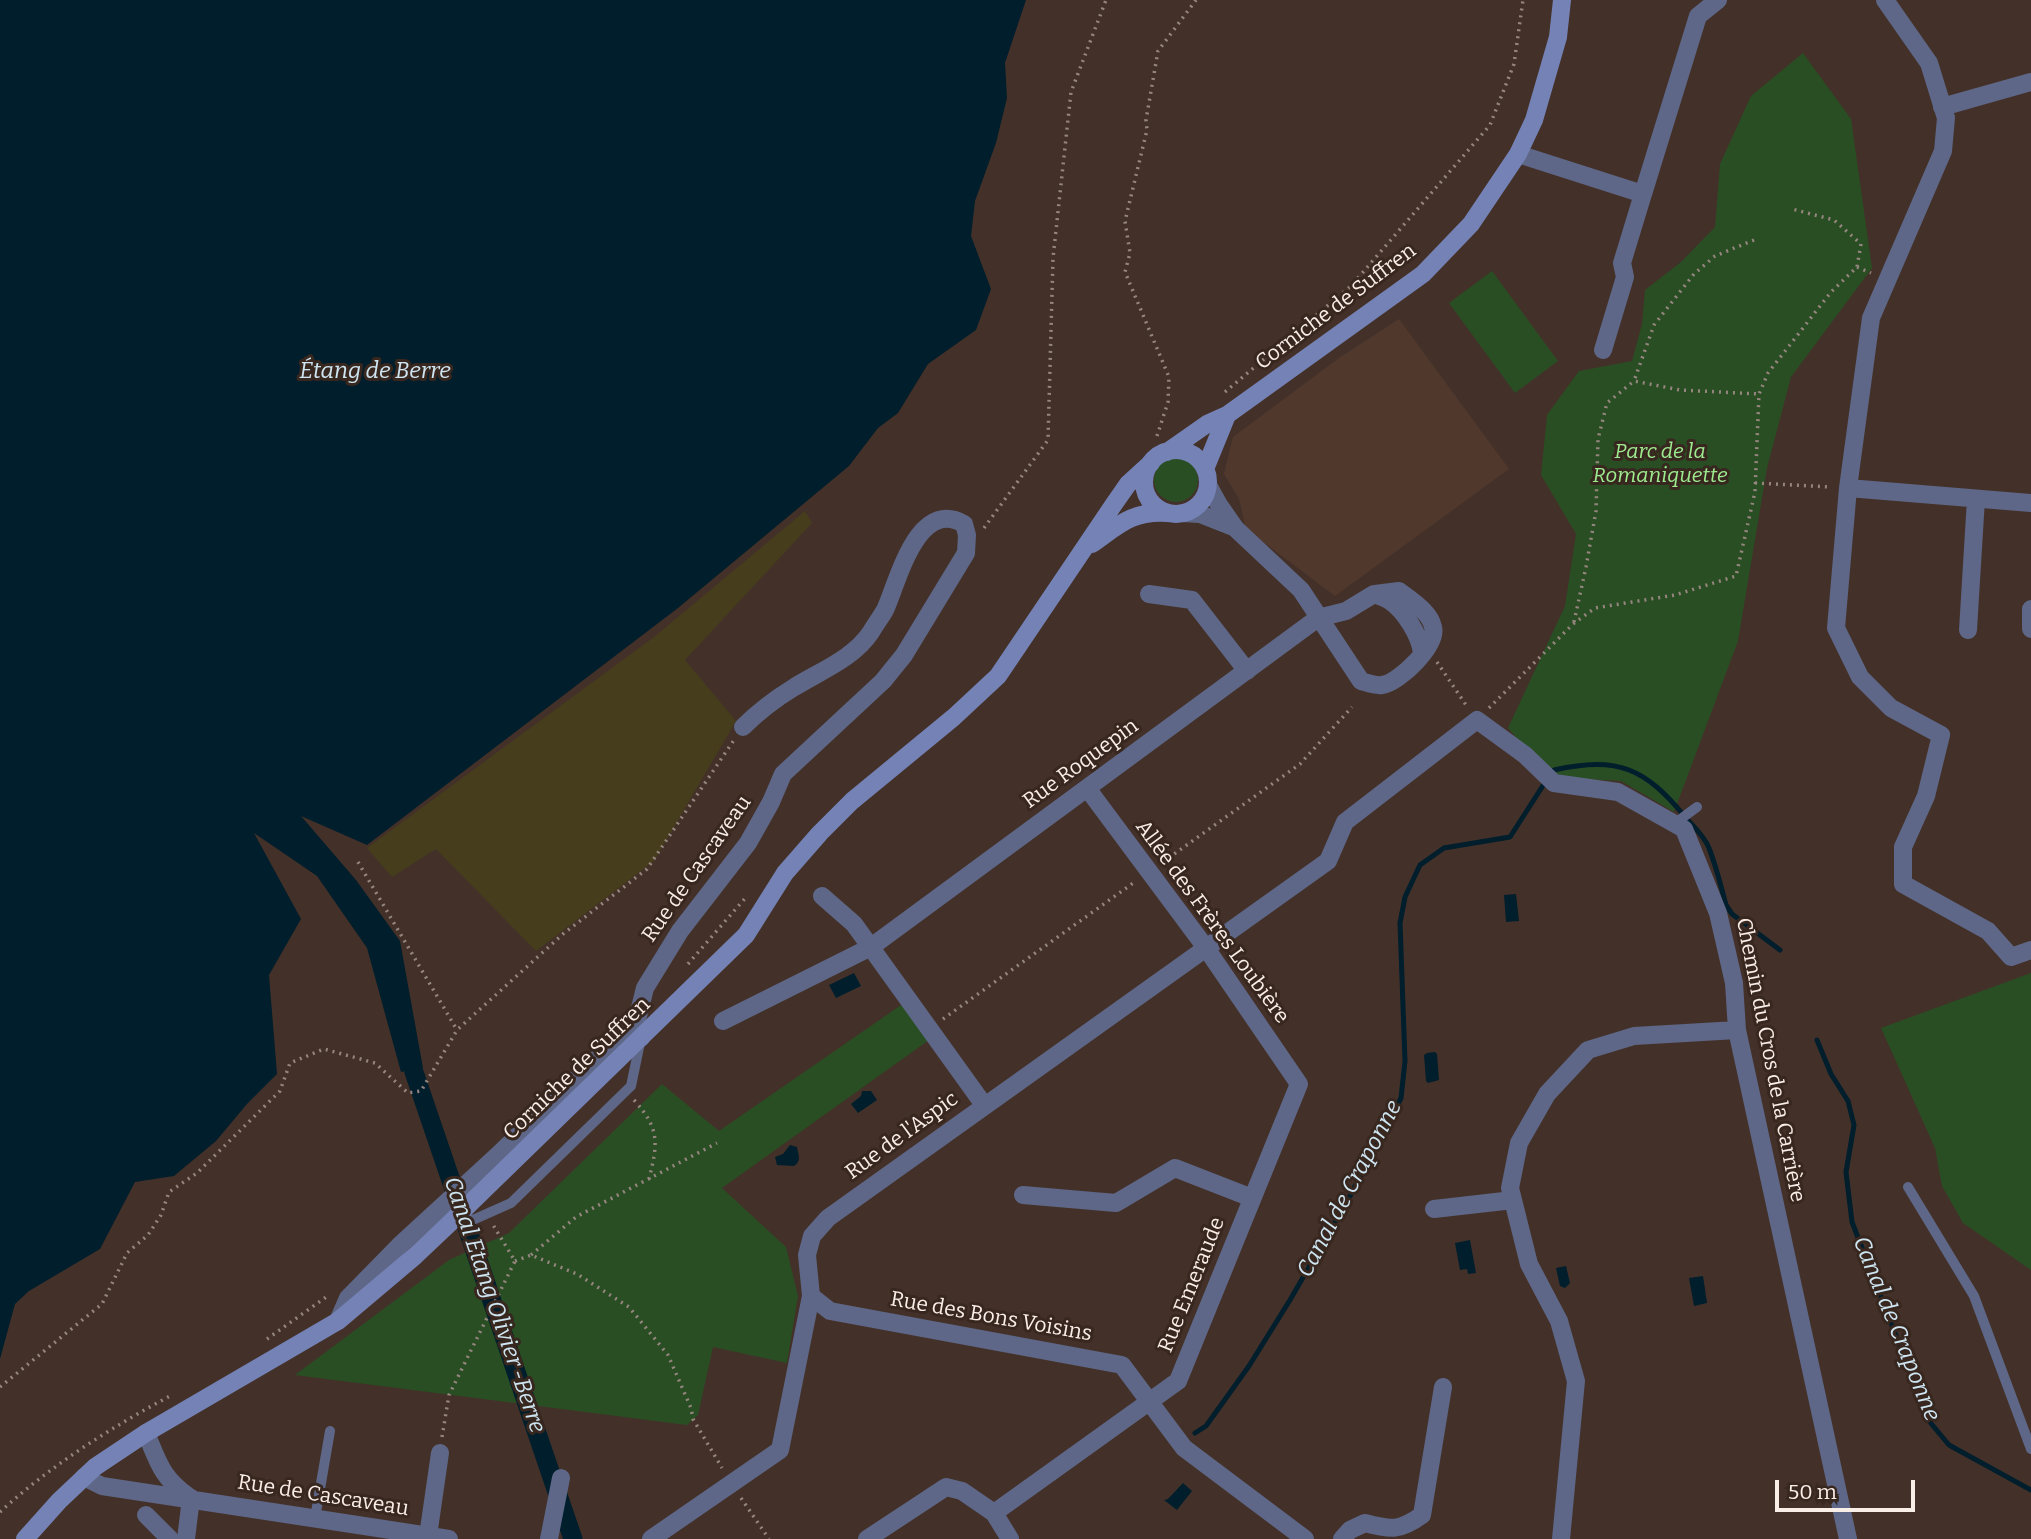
<!DOCTYPE html>
<html>
<head>
<meta charset="utf-8">
<style>
	body { margin:0 }
	#map { position:relative; width:2031px; height:1539px; overflow:hidden; background:#433129; font-family:Bitter,serif }
	canvas { display:block }
	.scale { position:absolute; left:1775px; top:1480px; width:140px; height:32px; box-sizing:border-box; border:4px solid #faeee8; border-top:0; padding-left:9px; font-size:21px; line-height:24px; white-space:nowrap; color:#faeee8; -webkit-text-stroke:5px #38271f; paint-order:stroke }
</style>
</head>
<body>
<div id="map">
<canvas width="2031" height="1539"></canvas>
<div class="scale">50 m</div>
</div>
<script>
const c = document.querySelector('canvas').getContext('2d');
c.lineJoin = 'round';
function fill(path, color) {
  c.fillStyle = color;
  c.fill(path, 'evenodd');
}
function strokePath(path, color, width, dash) {
  c.strokeStyle = color;
  c.lineWidth = width;
  c.lineCap = dash ? 'butt' : 'round';
  c.setLineDash(dash || []);
  c.stroke(path);
}
function write(font, color, halo, rows, align = 'center') {
  c.font = font + ' Bitter,serif';
  c.lineWidth = 6;
  c.setLineDash([]);
  c.textBaseline = 'middle';
  c.strokeStyle = halo;
  c.fillStyle = color;
  for (const [text, x, y, turn = 0] of rows) {
    c.save();
    c.translate(x, y);
    c.rotate((+turn || 0) * Math.PI / 180);
    c.textAlign = isNaN(turn) ? turn : align;
    if (halo) c.strokeText(text, 0, 0);
    c.fillText(text, 0, 0);
    c.restore();
  }
}
fill(new Path2D(`
	M1399,319L1509,469L1335,596L1246,529L1239,499L1224,474L1233,437L1339,358Z`), '#50382d');
fill(new Path2D(`
	M1803,53L1851,119L1872,268L1791,377L1767,468L1738,641L1674,812L1621,781L1550,777L1508,728L1565,606L1576,534L1541,475L1547,415L1579,371L1632,361L1642,324L1645,290L1681,262L1715,227L1720,164L1751,96Z
	M1492,271L1558,361L1515,393L1449,303Z
	M1154 480a22 22 0 1 1 44 0a22 22 0 1 1-44 0Z
	M2031,973V1270L1963,1223L1942,1186L1935,1148L1881,1028Z
	M904,1003L929,1040L722,1188L786,1247L798,1296L787,1363L713,1347L698,1415L687,1425L295,1375L449,1260L509,1233L662,1084L719,1131Z`), '#2a4e23');
fill(new Path2D(`
	M805,511L812,523L685,660L736,721L654,861L536,951L436,849L392,877L367,848L654,637Z`), '#463d1d');
fill(new Path2D(`
	M0,0H1026L1005,63L1007,98L996,143L975,201L971,236L991,289L976,330L928,364L898,413L878,428L849,466L678,608L367,845L301,816L356,880L400,941L423,1068L401,1072L367,948L317,876L254,833L301,919L269,975L277,1074L247,1104L216,1141L174,1176L135,1182L100,1249L29,1291L15,1304L0,1359Z
	M1516,894L1519,921L1506,922L1504,895Z
	M854,973L861,986L836,998L829,985Z
	M1435,1052L1437,1054L1439,1080L1428,1083L1426,1081L1424,1055L1427,1053Z
	M862,1091H871L877,1100L858,1113L851,1104L861,1096Z
	M790,1145L797,1147C798,1154 802,1161 794,1166L777,1165L775,1157L783,1154Z
	M1470,1240L1476,1273L1468,1274L1467,1269L1460,1270L1455,1243Z
	M1566,1266L1570,1283L1565,1288L1560,1286L1556,1268Z
	M1703,1276L1707,1303L1694,1306L1689,1278Z
	M1183,1483L1192,1491L1177,1510L1164,1500L1168,1499Z`), '#001e2c');
strokePath(new Path2D(`
	M1554,770C1619,756 1645,768 1686,818C1694,827 1705,837 1709,848C1716,866 1721,886 1726,905L1732,914L1780,950
	M1817,1040L1831,1074L1848,1101L1854,1125L1846,1172L1852,1222L1929,1421L1949,1445L2031,1490
	M1195,1433L1206,1426L1249,1366L1290,1300L1350,1196L1401,1098L1405,1061L1400,923L1405,897L1420,865L1444,848L1510,837L1544,784`), '#001e2c', 5);
strokePath(new Path2D(`
	M414,1072L573,1539`), '#001e2c', 19);
strokePath(new Path2D(`
	M1754,240L1715,256L1694,274L1654,325L1634,381L1680,390L1759,394
	M1857,267L1871,273
	M1225,392L1351,286L1490,125L1514,64L1523,0
	M1157,436L1168,402L1169,377L1125,272L1130,253L1125,221L1147,130L1146,120L1158,51L1196,0
	M1755,483L1830,487
	M984,528L1048,440L1053,258L1071,92L1106,0
	M1574,622L1586,567L1596,511L1598,439L1607,403L1634,381
	M1437,662L1468,708
	M1489,708L1573,624L1595,608L1675,595L1736,576L1755,492L1759,394L1768,373L1831,292L1857,267L1861,244L1834,220L1792,209
	M358,862L457,1030
	M1163,862L1300,764L1352,707
	M688,964L747,896
	M943,1019L1136,881
	M634,1100C660,1129 658,1143 649,1179
	M531,1255L576,1217L717,1143
	M515,1261L531,1255L577,1274L629,1307L668,1355L691,1408L693,1419L722,1468
	M267,1339L329,1295
	M0,1387L102,1304L127,1253L148,1235L161,1215L169,1192L197,1173L280,1091L290,1063L324,1049L375,1063L408,1093L421,1091L457,1030L563,934L647,869L734,740
	M442,1437L449,1395L515,1261L493,1225
	M741,1498L769,1539
	M0,1512C50,1466 110,1428 170,1396`), '#95867f', 3.5, [2, 5]);
strokePath(new Path2D(`
	M1674,824L1697,807
	M1908,1187L1974,1296L2031,1449
	M454,1222L475,1219L511,1203L631,1086L641,1038
	M315,1518L330,1431`), '#5e6787', 10);
strokePath(new Path2D(`
	M1885,0L1929,63L1946,118L1943,151L1871,318L1848,488L1836,628L1860,677L1891,708L1941,735L1926,796L1903,847V884L1988,931L2011,957L2031,950
	M1942,107L2031,82
	M1518,154L1643,194L1698,16L1718,0
	M1603,350L1625,277L1622,263L1643,194
	M1208,485L1219,505L1235,528L1301,590L1361,681C1368,683 1375,686 1382,685C1399,683 1438,645 1433,627C1430,612 1411,600 1399,591L1375,594
	M1848,488L2031,503
	M1183,513L1200,514L1233,527
	M1149,594L1192,600L1247,671
	M2031,609V629
	M1968,630L1976,499
	M822,896L854,924L984,1105
	M723,1021L871,947L1318,618L1346,611L1374,594C1379,596 1386,598 1390,601C1405,611 1420,636 1422,653
	M641,1038L637,1020L645,988L680,931L748,843L771,802L783,774L883,681L904,655L966,553L967,535L964,524C917,497 898,582 885,610C881,617 875,625 871,632C853,659 820,671 793,688C775,699 758,712 743,727
	M1023,1195L1116,1203L1175,1168L1252,1198
	M1434,1209L1513,1200
	M811,1296L830,1311L1122,1365L1184,1448L1305,1539
	M338,1321L348,1298L399,1246L497,1156L637,1020
	M146,1433C158,1461 161,1477 188,1496
	M84,1477L102,1486L449,1539
	M146,1515L170,1539
	M428,1536L440,1453
	M186,1539L191,1498
	M549,1539L561,1478
	M651,1539L780,1450L811,1296L807,1255L812,1236L828,1218L1328,861L1345,822L1477,720L1525,755L1554,783L1618,792L1684,829L1718,913L1734,983L1737,1030L1848,1539
	M867,1539L946,1487L962,1491L994,1513
	M1010,1539L994,1513L1178,1381L1299,1084L1206,948L1087,788
	M1342,1539L1350,1530L1365,1523C1391,1530 1400,1531 1422,1515L1443,1387
	M1561,1539L1576,1381L1559,1321L1529,1264L1510,1188L1519,1143L1547,1094L1588,1050L1634,1036L1737,1030`), '#5e6787', 18);
strokePath(new Path2D(`
	M1144 482a32 32 0 1 1 64 0a32 32 0 1 1-64 0Z
	M1167,452L1207,424L1227,415L1423,274L1471,224L1518,154L1534,120L1558,37L1562,0
	M1205,469L1227,415
	M1092,544C1119,525 1131,511 1167,513
	M25,1539L59,1501L95,1467L146,1433L338,1321L415,1256L451,1222L746,935L785,873L820,833L852,801L954,717L998,676L1114,504L1128,484L1151,463`), '#7582b5', 18);
write('21px', '#faeee8', '#38271f', [
	["Corniche de Suffren",1336,307,-37],
	["Rue Roquepin",1081,764,-36],
	["Rue de Cascaveau",697,869,-55],
	["Allée des Frères Loubière",1212,922,54],
	["Chemin du Cros de la Carrière",1770,1060,79],
	["Corniche de Suffren",577,1069,-44],
	["Rue de l'Aspic",902,1136,-36],
	["Rue Emeraude",1192,1285,-68],
	["Rue des Bons Voisins",991,1317,10],
	["Rue de Cascaveau",323,1496,9]
]);
write('italic 21px', '#9deb8f', '#38271f', [
	["Parc de la",1660,452],
	["Romaniquette",1660,476]
]);
write('italic 23px', '#cfe6f2', '#38271f', [
	["Étang de Berre",375,372],
	["Canal de Craponne",1350,1189,-62],
	["Canal Etang Olivier -Berre",494,1305,71],
	["Canal de Craponne",1896,1329,68]
]);
</script>
</body>
</html>
